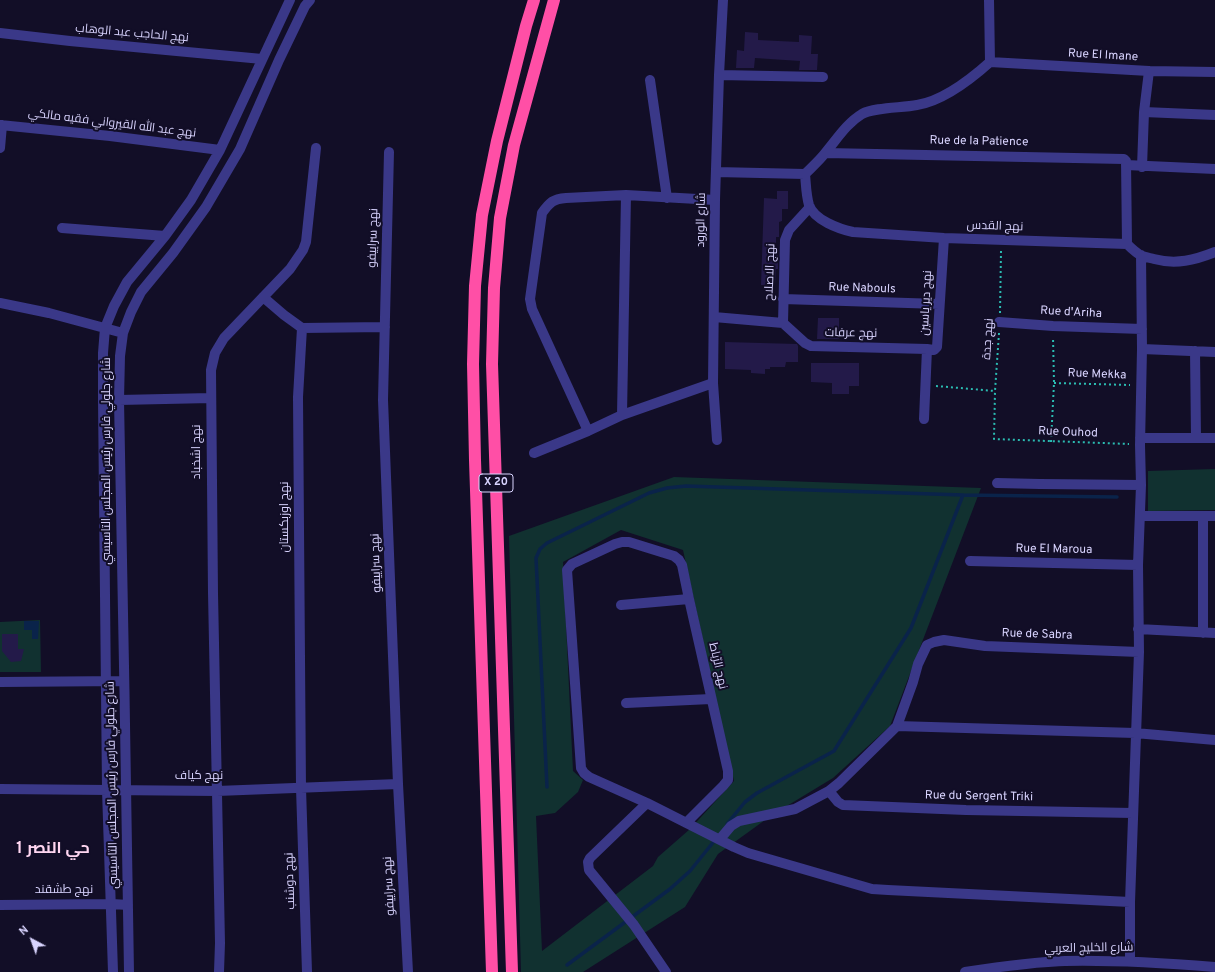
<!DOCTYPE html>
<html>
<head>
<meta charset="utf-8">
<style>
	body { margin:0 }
	#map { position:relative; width:1215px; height:972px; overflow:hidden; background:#120e27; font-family:Overpass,sans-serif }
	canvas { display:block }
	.north { position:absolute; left:12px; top:920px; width:40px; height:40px; -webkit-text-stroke:3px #120e27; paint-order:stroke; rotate:319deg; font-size:11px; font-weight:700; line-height:16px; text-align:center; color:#d9d4ff }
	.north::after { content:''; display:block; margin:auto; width:14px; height:18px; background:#d9d4ff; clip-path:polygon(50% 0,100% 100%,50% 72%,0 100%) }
</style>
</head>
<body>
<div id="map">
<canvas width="1215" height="972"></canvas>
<div class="north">N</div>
</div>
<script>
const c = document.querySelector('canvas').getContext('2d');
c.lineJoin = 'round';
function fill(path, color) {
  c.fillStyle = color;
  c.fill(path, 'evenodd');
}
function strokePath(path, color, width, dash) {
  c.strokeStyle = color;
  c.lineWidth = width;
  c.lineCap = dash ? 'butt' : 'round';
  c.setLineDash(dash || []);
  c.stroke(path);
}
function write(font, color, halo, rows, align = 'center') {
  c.font = font + ' Overpass,Cairo,sans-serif';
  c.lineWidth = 4;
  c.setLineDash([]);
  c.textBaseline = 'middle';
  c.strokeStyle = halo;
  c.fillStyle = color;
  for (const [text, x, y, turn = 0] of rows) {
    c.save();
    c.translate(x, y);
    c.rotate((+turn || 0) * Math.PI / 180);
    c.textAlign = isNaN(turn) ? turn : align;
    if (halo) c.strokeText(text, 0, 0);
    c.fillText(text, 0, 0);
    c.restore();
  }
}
fill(new Path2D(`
	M1215,469V510L1148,511V471Z
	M674,477L981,488L890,726L833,778L772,815L718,854L685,907L583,972H521L509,536ZM621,530L683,550L734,781L690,829L658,857L653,866L542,951L536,816L555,813L578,792L583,780L573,771L563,562Z
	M40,620L41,672H0V622Z`), '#113130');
fill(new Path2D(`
	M24,621H39L38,639H32V630H24Z`), '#0a234a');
strokePath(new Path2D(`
	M547,787L536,558L540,549L547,543L649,493L667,488L686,486L963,495L1117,497
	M727,824L745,802L757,793L834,751L911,628L963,495
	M567,965L670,889L690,871L715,840`), '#0a234a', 3.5);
fill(new Path2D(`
	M745,32L758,33V40L778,41L799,42V35L812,36L811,54H818L817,70H799L800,61L755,58L754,68H736L737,50L744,51Z
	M777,191H788V209H782V221L779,222V237H776V255H778V269H776L775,285H761L764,198L777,199Z
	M818,318H839V339H817Z
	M725,342L797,344L798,346V362H786L785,367H770V369H765V374L751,373V370L725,369Z
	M811,363H859V386H849V394H832V383L811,382Z
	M2,634H18V649H24L21,661L11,662L2,651Z`), '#231a49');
strokePath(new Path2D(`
	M1000,313L1001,251
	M999,333L995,391L994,439L1129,444
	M1054,383L1130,385
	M936,386L995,391
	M1051,442L1054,383L1053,337`), '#2bbcb2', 2, [2, 3]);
strokePath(new Path2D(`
	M0,33L70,41L262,59
	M990,62L1149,71L1215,72
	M719,75L823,77
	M650,80L667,198
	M1144,112L1215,115
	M0,125L110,136L220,150
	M0,148L2,125
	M389,152L383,400L398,784L408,972
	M826,153L1124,159L1126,161L1127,244
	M1126,165L1215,169
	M1142,167L1144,112L1149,71
	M716,172L805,174C812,167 820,160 826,152C837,139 847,123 862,114C875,107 902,108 917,105C943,101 971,79 990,62L989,0
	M805,174C806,184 806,195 809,205C814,220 839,229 853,232L944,238L1127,244C1131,248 1136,253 1142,256C1145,257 1150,258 1154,259C1176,265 1195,260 1215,252
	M62,228L165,236
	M263,297L284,315L302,328
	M783,299L939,304
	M0,303L49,313L123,333
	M714,317L783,323
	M999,322L1053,326L1142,329
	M783,323L805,343L811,346L927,349
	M783,323L785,240L789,230L810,207
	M302,328L298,397L301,788L307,972
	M302,328L385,327
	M1142,349L1215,352
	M1195,351L1196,438
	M119,400L211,398
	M622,415L626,195
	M924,419L927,349L934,350L937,347L944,238
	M588,431L532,309L530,299L542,213C550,202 553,199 566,198L626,195L715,200
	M1140,438H1215
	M717,440L713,383L715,200L719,75L723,0
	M534,453L588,431L622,415L713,383
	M997,483L1040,484L1141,485
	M1141,516H1215
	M970,561L1138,565
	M621,605L689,599
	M1138,629L1215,633
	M1203,633V516
	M0,682L124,681
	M626,703L711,699
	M897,726L1135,733L1215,740
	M0,789L217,791L398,784
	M829,791L838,802L843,805L966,810L1133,813
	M647,803L590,858L588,862L589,870L634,925L666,972
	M686,823L723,786L728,780V771L689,599L682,565L679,560L674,556L629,542H622L615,544L572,564L567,570L581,768L584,773L589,777L647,803L734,847L748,853L872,889L888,890L1130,902
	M720,839L731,826L739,821L795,809L829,791L839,783L897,726L913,682L918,664L927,645L934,642L944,640L985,646L1139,652
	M0,905L112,904L128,905
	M1130,961V902L1139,652L1138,565L1141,485L1140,445L1142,349L1141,255
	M113,972L107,790L103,400V353L105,328L114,306L127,282L165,236L191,200L220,150L290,0
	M129,972C127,781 122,591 119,400L120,356L123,333L131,312L141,292L173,253L206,207L240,149L279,60L305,6L310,0
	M219,972L220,943L213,593L211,370L215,353L224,338L290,269L303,250L306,242L316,148
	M965,972C998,967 1031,962 1065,961C1115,960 1165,963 1215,967`), '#3a3888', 10);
strokePath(new Path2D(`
	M492,972L475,460L473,364L475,286L482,215L497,141L526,26L534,0
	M512,972L492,364L494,288L500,218L514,145L554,0`), '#ff4fa6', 12);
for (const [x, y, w] of [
	[496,483,34]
]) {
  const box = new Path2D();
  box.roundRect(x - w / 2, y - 9, w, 18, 3);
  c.fillStyle = '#120e27';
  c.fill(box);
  strokePath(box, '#d9d4ff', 1);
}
write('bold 11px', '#d9d4ff', null, [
	["X 20",496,483]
]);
write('12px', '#d9d4ff', '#120e27', [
	["نهج الحاجب عبد الوهاب",132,34,5],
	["Rue El Imane",1103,56,3],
	["نهج عبد الله القيرواني فقيه مالكي",112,124,7],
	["Rue de la Patience",979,142,1],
	["شارع الورود",702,220,-89],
	["نهج القدس",995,227,2],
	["نهج سراييفو",374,238,-88],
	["نهج الاصلاح",771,272,-88],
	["Rue Nabouls",862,289,2],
	["نهج دير ياسين",927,303,-87],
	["Rue d'Ariha",1071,313,3],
	["نهج عرفات",851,334,1],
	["نهج جدة",989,339,-86],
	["Rue Mekka",1097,375,2],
	["Rue Ouhod",1068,433,2],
	["نهج اشخباد",198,452,-90],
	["شارع جلولي فارس رئيس المجلس التاسيسي",108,461,-90],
	["نهج اوزبكستان",286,517,-90],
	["Rue El Maroua",1054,550,1],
	["نهج سراييفو",377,563,-92],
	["Rue de Sabra",1037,635,2],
	["نهج الرّباط",717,666,77],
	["نهج كياف",199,777],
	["شارع جلولي فارس رئيس المجلس التاسيسي",113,785,-91],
	["Rue du Sergent Triki",979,797,1],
	["نهج دوشنب",291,881,-92],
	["نهج سراييفو",390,886,-93],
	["نهج طشقند",64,891],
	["شارع الخليج العربي",1089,949,-1]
]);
write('bold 16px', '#ffd6f1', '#120e27', [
	["حي النصر 1",53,850]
]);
</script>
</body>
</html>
